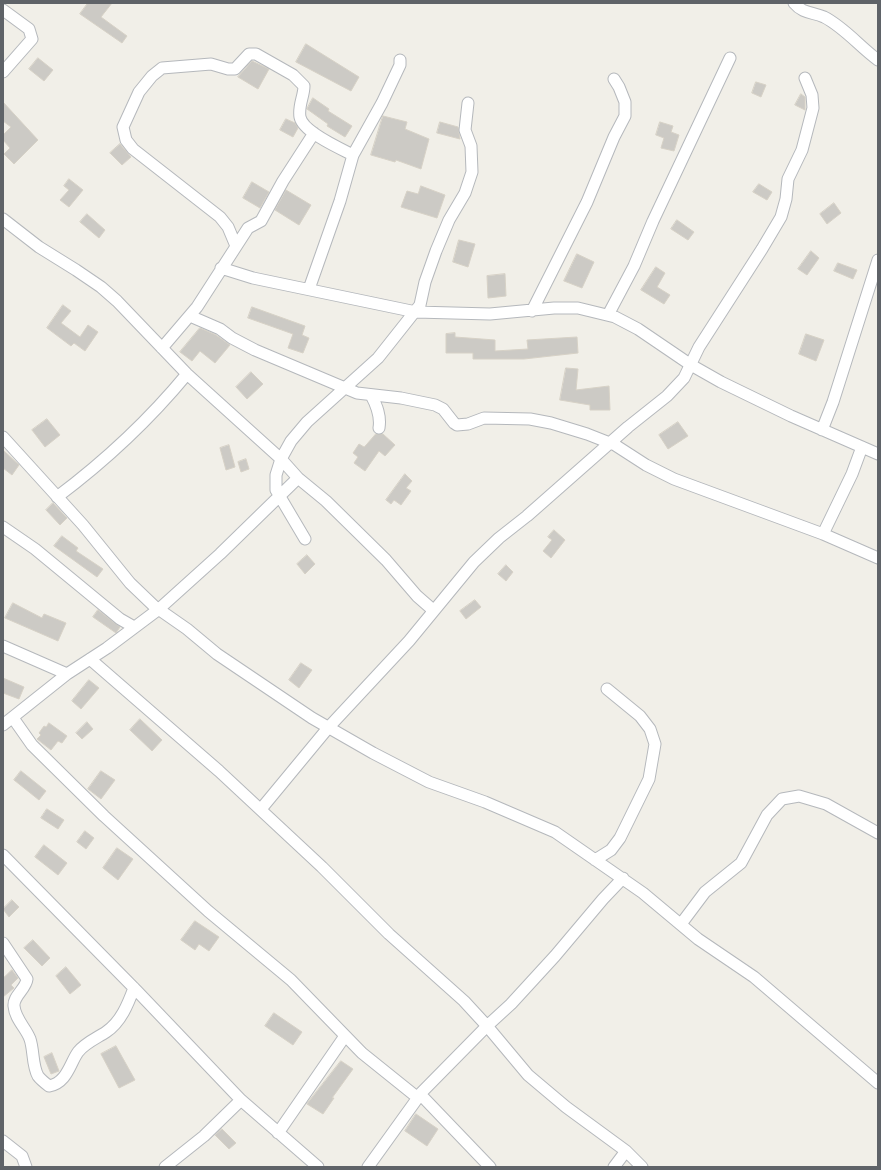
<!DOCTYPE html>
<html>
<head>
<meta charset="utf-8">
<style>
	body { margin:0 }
	#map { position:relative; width:881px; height:1170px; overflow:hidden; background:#f1efe8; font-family:Rubik,sans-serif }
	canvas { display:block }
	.frame { position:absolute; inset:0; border:4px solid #5f6368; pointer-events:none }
</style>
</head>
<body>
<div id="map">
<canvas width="881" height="1170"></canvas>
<div class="frame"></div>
</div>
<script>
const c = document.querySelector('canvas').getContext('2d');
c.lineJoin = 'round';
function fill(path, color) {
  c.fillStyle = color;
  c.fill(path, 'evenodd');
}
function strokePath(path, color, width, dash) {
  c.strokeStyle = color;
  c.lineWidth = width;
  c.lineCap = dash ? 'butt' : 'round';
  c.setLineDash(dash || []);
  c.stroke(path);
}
const building = new Path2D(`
	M88,3H112L101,17L127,36L122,43L80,14Z
	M306,44L359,77L351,91L296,62Z
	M38,58L53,70L44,81L29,69Z
	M252,61L269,69L258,89L238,77Z
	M756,82L766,85L761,97L752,93Z
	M801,94L805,97V110L795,105Z
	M313,98L329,109L328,111L352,126L345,137L327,126L328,124L307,109Z
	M3,102L38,140L14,164L4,154L10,148L3,140V135L11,127L3,121Z
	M383,116L407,122L405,129L429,139L421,169L396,160L395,162L371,155Z
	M286,119L295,123L298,128L293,137L280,130Z
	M440,122L458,127L460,139L437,133Z
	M660,122L673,126L671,132L679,135L674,151L661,148L664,138L656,135Z
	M120,144L131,157L122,165L110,153Z
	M69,179L83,190L69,207L60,200L69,190L64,186Z
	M252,182L269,192L260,208L243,198Z
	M759,184L772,192L767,200L753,192Z
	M421,186L445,195L437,218L401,207L407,191L418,194Z
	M286,190L311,205L299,225L275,210Z
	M834,203L841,213L827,224L820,214Z
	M87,214L105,230L99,238L80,222Z
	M677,220L694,232L688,240L671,229Z
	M459,240L475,244L468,267L453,262Z
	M811,251L819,258L807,275L798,269Z
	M577,254L594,262L582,288L564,281Z
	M838,263L857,270L853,279L834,271Z
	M656,267L665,273L657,287L670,295L664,304L641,290Z
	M505,274L506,296L488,298L487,276Z
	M63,305L71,311L61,323L80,337L88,325L98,332L85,351L74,343L71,346L47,328Z
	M252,307L305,326L302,335L309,338L303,353L288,348L293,334L248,318Z
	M200,328L216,335L230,345L215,363L200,351L192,361L180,352Z
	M455,333V337L495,340V351L528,349L527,340L577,337L578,353L524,359H473V353H446V334Z
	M806,334L824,340L816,361L799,354Z
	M566,368L578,369L576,390L609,386L610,410H590V405L560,400Z
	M251,372L263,384L247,399L236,387Z
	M47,419L60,435L45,447L32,430Z
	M678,422L688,436L668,449L659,435Z
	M376,434H383L395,445L385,456L379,451L365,471L354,463L358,457L353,453L359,444L364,447Z
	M229,445L235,467L226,470L220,448Z
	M3,450L19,465L12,475L3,468Z
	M246,459L249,469L241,472L238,462Z
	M405,474L412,481L406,488L411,491L401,505L394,500L391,504L386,500Z
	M53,503L67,518L60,525L46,510Z
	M554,530L565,540L551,558L543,551L552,540L548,537Z
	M62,536L78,548L76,551L103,569L97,577L54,546Z
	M307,555L315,564L305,574L297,564Z
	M506,565L513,572L506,581L498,574Z
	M475,600L481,607L466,619L460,611Z
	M13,603L42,618L44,614L66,623L58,641L5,618Z
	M98,610L120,627L116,633L93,617Z
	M301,663L312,670L299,688L289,680Z
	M3,678L24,687L19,699L3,693Z
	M89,680L99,688L81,709L72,701Z
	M140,719L162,740L152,751L130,730Z
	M87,722L93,729L82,739L76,733Z
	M49,723L67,736L62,743L58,741L51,750L37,739L41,735L39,733L44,726L46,727Z
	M21,771L46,791L39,800L14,780Z
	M101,771L115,780L101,799L88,789Z
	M47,809L64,820L58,829L41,818Z
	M85,831L94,838L86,849L77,842Z
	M44,845L67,863L58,875L35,857Z
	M117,848L133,859L118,880L103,868Z
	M12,900L19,907L9,917L3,909Z
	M195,921L219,937L209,951L199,944L195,950L181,940Z
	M33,940L50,958L42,966L24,948Z
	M66,967L81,985L70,994L56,976Z
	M12,970L18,978L11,985L14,988L3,997V975L4,977Z
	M274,1013L302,1032L293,1045L265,1026Z
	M116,1046L135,1080L119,1088L101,1054Z
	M52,1053L59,1071L51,1074L44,1057Z
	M341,1061L353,1069L332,1098H334L323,1114L307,1104Z
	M416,1114L438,1129L427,1146L405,1131Z
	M222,1129L236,1143L229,1149L215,1135Z`);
fill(building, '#cccac5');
strokePath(building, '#d6d1c6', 1);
const minor = new Path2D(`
	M794,3C803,14 813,12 824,17C844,27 860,47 878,60
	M3,10L29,29L32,39L3,72
	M3,219L39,247L76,270L101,287L117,301L187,374L281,459L298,478L326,501L386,560L417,596L433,610
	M236,246L228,227L220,217L133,149L126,140L123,127L139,92L152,76L162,68L211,64L228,69H235L249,54H256L293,75L304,86C304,96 298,106 300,117C303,132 339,148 353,155
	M221,268L253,278L416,312L490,314L554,308H578L615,317L638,329L691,365L721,382L791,416L878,454
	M309,289L340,201L353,155L382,103L400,65V60
	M532,311L587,202L614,137L625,116V102L619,87L614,79
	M608,315L634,266L653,221L730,58
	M190,316L220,329L232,338L255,350L357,393L401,398L435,405L443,409L454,423L457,425L468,424L484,418L530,419L551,423L587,434L615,445L646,465L674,479L823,534L878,558
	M162,348L197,307L248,228L261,221L283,181L314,133
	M371,395C377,406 381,416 379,428
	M822,430L833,402L878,260
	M3,437L83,525L130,583L154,606L187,629L217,654L312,718L373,753L429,782L485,802L555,832L643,893L698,939L754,977L878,1083
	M57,497C105,461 149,420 187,374
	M3,527L35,549L120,619L134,627
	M823,534L852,474L862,447
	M305,539L276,490V475L281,459L291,441L307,422L378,358L420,305L425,282L436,251L449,220L465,193L472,172L471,146L465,130L468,103
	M3,646L67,674
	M90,659L219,771L322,867L389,934L464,1001L487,1026L528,1075L566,1107L626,1151L642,1167
	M13,718L32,745L104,816L208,911L291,980L362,1053L418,1098
	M3,725L67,674L107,648L159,609L220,554L298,478
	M261,809L328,728L409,641L474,562L499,538L527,516L628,427L667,396L684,378L699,347L762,249L781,217L786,199L788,179L802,150L813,108L812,95L805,78
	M3,855L137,991L241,1100L318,1167
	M595,860L611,850L620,838L649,779L655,744L650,729L640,716L607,689
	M681,924L705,892L741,863L767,815L782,799L799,796L826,804L878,833
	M3,943L27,979C26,989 13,996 14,1006C15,1019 26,1028 30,1039C34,1051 32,1065 38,1076C41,1080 45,1083 49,1086C67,1083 70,1063 78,1052C85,1043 97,1038 106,1032C121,1022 128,1004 134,988
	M420,1094L490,1167
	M278,1133L345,1036
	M3,1141L22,1156L26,1167
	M165,1167L204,1136L241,1100
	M368,1167L422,1092L487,1026L511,1004L555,956L603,899L623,878
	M614,1167L626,1151`);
strokePath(minor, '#b5b8bc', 13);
strokePath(minor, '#fff', 11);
</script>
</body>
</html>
